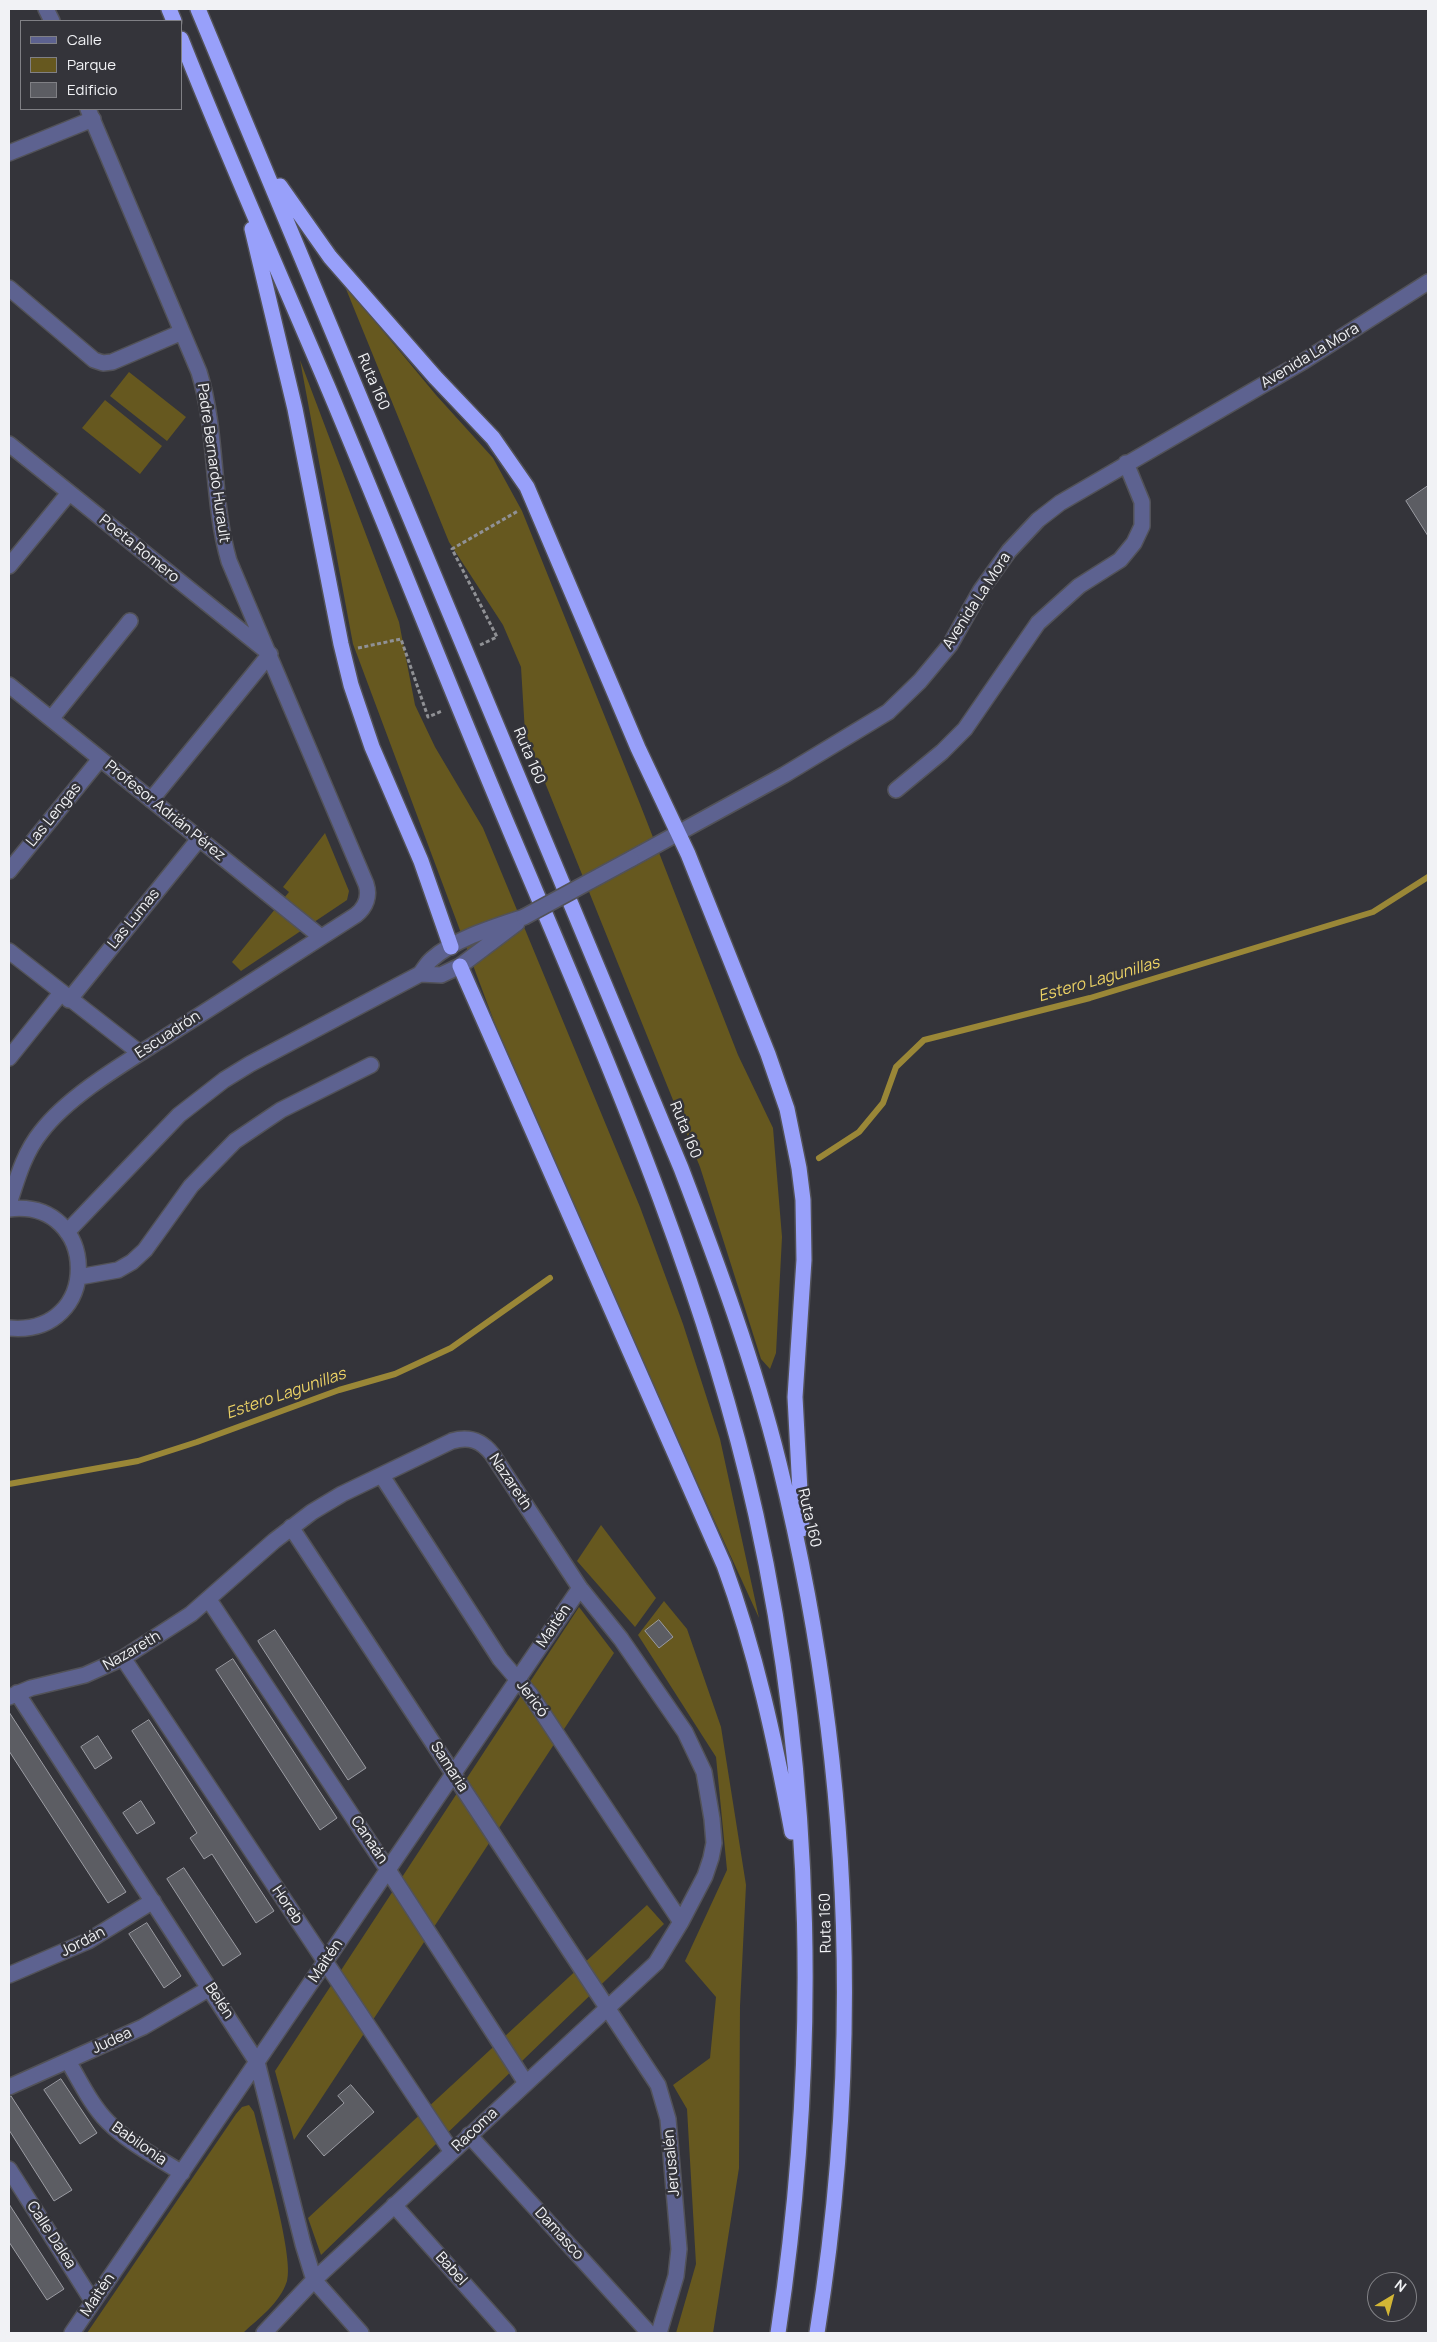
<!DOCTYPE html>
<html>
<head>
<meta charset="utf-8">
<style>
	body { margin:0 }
	#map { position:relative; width:1437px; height:2342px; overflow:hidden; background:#34343a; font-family:Manrope,sans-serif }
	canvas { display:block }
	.frame { position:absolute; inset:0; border:10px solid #f1f2f5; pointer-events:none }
	.legend { position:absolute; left:20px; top:20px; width:162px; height:90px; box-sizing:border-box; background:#34343a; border:1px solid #808085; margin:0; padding:6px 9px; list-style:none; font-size:15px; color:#f1f2f5 }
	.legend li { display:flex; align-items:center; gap:10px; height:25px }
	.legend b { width:25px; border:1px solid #808085 }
	.north { position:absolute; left:1367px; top:2272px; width:50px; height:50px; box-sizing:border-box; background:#34343a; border:1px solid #808085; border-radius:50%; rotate:37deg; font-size:14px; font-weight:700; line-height:20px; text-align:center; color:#f1f2f5 }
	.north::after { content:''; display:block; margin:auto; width:18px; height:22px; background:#d3b635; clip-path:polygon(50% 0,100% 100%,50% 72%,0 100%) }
</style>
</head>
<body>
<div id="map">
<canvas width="1437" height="2342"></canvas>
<div class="frame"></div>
<ul class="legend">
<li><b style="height:6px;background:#5d6290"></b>Calle</li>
<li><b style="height:14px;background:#66581f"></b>Parque</li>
<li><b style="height:14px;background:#5c5d63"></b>Edificio</li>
</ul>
<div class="north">N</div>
</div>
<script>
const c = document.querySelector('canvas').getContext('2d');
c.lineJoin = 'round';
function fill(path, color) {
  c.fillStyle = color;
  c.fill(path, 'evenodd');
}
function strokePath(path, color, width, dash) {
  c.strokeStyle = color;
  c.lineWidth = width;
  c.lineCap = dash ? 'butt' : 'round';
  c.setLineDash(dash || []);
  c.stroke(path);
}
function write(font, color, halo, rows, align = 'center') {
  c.font = font + ' Manrope,sans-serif';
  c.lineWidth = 5;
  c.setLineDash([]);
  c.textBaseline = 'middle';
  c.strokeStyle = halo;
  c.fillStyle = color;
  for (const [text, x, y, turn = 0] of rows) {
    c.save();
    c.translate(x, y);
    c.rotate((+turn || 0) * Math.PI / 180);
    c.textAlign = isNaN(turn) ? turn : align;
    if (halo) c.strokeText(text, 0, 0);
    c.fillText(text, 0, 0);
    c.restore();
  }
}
fill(new Path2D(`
	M344,284L436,395L493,458L522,511L640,804L738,1055L773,1128L782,1237L776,1353L770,1369L761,1359L700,1167L525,733L521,667L503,625L449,542Z
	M300,360L399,622L415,705L435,747L483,828L640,1207L683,1324L720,1439L759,1618L653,1386L495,1024L353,644Z
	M129,372L186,417L167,441L110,396Z
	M105,400L162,446L140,474L82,428Z
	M325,833L349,891L347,900L241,971L232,962L289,892L283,887Z
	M601,1525L656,1598L635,1627L577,1561Z
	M664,1601L687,1629L721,1727L746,1885L740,2006L739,2168L713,2333H676L696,2264L687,2109L673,2085L710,2058L716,1997L685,1961L727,1870L716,1757L638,1635Z
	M579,1607L614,1653L294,2140L275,2071Z
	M647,1905L664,1924L321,2255L308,2218Z
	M249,2105L254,2112C261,2142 295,2258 287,2281C280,2303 259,2318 243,2333H87L236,2114L242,2107Z`), '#66581f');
strokePath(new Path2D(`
	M819,1158L859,1132L883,1103L896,1067L924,1040L1090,998L1373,912L1428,877
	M9,1484L138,1461L197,1442L339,1390L395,1374L451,1348L550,1278`), '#9a8737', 6);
const building = new Path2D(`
	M1428,486V536L1406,501Z
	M659,1620L673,1637L659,1648L645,1631Z
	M275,1630L366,1768L348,1780L259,1643L258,1641Z
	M233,1659L337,1818L320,1830L216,1670Z
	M9,1712L126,1892L108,1903L9,1751Z
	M149,1720L274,1911L256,1923L212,1854L204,1859L190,1838L197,1833L132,1731Z
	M98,1736L112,1758L95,1769L81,1747Z
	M141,1801L155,1823L137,1834L123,1813Z
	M184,1868L241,1954L223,1966L167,1879Z
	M147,1923L181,1976L164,1988L129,1934Z
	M61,2079L97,2133L80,2144L44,2090Z
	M351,2085L374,2112L324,2156L307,2136L344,2103L338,2096Z
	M9,2096H11L72,2190L54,2201L9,2130Z
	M9,2204L64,2289L47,2300L9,2242Z`);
fill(building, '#5c5d63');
strokePath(building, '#9b9ca3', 1);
const minor = new Path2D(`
	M46,9L52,21
	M9,153L93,119
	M9,288L94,360L103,363L112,362L182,332
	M9,444L270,654L151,800
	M9,566L69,493
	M9,685L321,937
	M51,719L130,621
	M896,790L942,752L965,729L1038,623L1079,586L1120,560L1134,543L1142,526V502L1126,463
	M631,859L784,775L888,712L920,681L950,645L981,590L1009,551L1038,520L1060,503L1304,361L1428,282
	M9,871L100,759
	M9,951L140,1053
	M420,974L441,975L460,966L517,923
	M69,1000L199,839
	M9,1058L61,993
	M9,1204C17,1179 24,1153 41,1132C69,1095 128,1061 167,1036C230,996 293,955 356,915C366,907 370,896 366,884L229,561C211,499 218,433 199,372L88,109
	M9,1209C100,1198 103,1337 9,1328
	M67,1232L179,1115L224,1080L250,1064L420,974C424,969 427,963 432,959C454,939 497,926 524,917
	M79,1277L118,1270L132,1262L145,1250L191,1186L235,1141L281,1110L371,1065
	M382,1476L500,1659L530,1694L681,1922
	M291,1527L658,2085L668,2119L679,2249L676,2276L659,2333
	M209,1600L388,1870L526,2083
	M123,1658L452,2152
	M17,1693L257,2062L303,2244L314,2280L361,2333
	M9,1697L31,1688L85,1675L123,1658L191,1614L274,1541L312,1512L342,1494L452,1441C469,1436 481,1440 492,1454L580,1588L621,1639L685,1732L704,1772L712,1819L714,1843L711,1858L705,1876L681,1922L656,1963L314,2280L264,2333
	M9,1975L88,1941L153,1901
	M68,2061C80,2081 91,2105 108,2122C129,2143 157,2157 182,2173
	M9,2087L143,2027L210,1988
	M469,2135L649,2333
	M9,2169L93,2302
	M394,2205L508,2333
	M72,2333L580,1588`);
const highway = new Path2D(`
	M169,9L174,21
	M198,9L681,1168C718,1265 754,1362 779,1463C850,1750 864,2041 817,2333
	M181,39C227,155 278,270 327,385C390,534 448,684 511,833C605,1056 703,1277 756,1515C815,1784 819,2062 778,2333
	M280,186L330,257L435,377L493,438L527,487L638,748L688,854L768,1054L787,1109L799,1168L803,1200L804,1260L795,1397L802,1529
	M252,229L295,409L341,644L351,685L372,747L421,861L451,947
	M460,966L724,1565C756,1652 775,1741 792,1832`);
strokePath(minor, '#525258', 18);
strokePath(highway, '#525258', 18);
strokePath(new Path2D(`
	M480,645L497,637L452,549L518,511
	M358,648L401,639L428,717L442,711`), '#909195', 3, [4, 2.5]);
strokePath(minor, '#5d6290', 15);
strokePath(highway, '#98a0fa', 15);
const minorBridge = new Path2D(`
	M524,917L631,859`);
strokePath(minorBridge, '#525258', 18, []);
strokePath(minorBridge, '#5d6290', 15);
write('15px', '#f1f2f5', '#34343a', [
	["Avenida La Mora",1310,356,-31],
	["Ruta 160",373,382,67],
	["Padre Bernardo Hurault",213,463,82],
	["Poeta Romero",139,549,39],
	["Avenida La Mora",977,601,-57],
	["Ruta 160",529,756,67],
	["Profesor Adrián Pérez",165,811,39],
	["Las Lengas",54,815,-51],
	["Las Lumas",134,919,-51],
	["Escuadrón",168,1035,-33],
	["Ruta 160",685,1130,68],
	["Nazareth",510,1482,56],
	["Ruta 160",809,1518,77],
	["Maitén",554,1626,-56],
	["Nazareth",132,1651,-30],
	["Jericó",532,1699,53],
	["Samaria",449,1767,57],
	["Canaán",369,1840,56],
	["Horeb",287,1905,56],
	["Ruta 160",826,1923,-91],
	["Jordán",83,1942,-27],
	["Maitén",326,1961,-56],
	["Belén",219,2001,57],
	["Judea",112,2041,-25],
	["Racoma",475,2130,-43],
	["Babilonia",139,2144,35],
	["Jerusalén",672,2163,-95],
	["Damasco",559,2234,48],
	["Calle Dalea",51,2235,57],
	["Babel",451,2269,48],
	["Maitén",98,2295,-56]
]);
write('italic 16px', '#ecd265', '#34343a', [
	["Estero Lagunillas",1099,980,-16],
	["Estero Lagunillas",286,1394,-19]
]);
</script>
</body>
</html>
